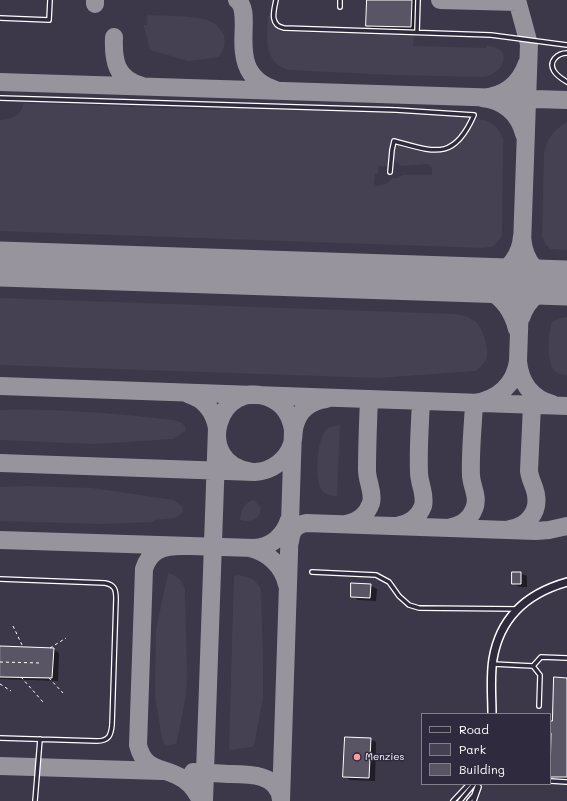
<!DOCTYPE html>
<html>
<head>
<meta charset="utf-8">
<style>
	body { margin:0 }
	#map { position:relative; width:567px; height:801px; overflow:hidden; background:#2f2a3d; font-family:Mali,sans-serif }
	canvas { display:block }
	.legend { position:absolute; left:421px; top:713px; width:130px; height:72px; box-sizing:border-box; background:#2f2a3d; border:1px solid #827f8b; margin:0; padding:5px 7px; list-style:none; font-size:12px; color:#fff }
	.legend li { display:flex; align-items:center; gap:8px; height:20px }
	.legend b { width:20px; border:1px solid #827f8b }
</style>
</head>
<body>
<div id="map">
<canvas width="567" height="801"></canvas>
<ul class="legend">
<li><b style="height:5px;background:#2f2a3d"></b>Road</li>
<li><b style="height:11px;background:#464152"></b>Park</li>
<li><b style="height:11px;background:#595564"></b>Building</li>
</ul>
</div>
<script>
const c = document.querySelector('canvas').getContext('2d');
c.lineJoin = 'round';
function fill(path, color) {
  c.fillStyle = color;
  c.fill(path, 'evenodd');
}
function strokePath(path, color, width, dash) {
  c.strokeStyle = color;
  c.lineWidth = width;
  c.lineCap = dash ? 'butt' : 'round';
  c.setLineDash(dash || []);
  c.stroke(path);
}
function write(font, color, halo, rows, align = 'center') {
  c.font = font + ' Mali,sans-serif';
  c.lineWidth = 3;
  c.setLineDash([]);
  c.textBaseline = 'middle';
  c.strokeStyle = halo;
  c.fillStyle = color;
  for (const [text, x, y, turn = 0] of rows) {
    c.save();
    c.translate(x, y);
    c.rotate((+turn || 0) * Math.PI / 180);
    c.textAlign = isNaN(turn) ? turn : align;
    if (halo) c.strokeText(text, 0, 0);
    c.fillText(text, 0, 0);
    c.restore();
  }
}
fill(new Path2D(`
	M0,0H567V801H0ZM422,714H550V784H422Z`), '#3c3749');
fill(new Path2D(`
	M147,15C162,16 197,15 209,21C216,23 222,30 224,36C226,44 223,51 219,57L188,61L150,50L144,27V25H147Z
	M268,16H270C271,25 276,30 284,32L414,36L413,46L487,48V46C514,47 505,74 483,77L394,75L288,70C263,62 267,37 268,16Z
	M24,103L219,110L220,108L388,113L468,118C468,125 464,129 461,134C444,158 415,145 392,138L388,164L387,166H379L378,173L375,174L374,183L376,186C384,185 388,184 392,178H398L402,175H432V168L428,164L401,166L397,162L392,161C393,156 392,150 396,147C404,141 432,156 447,150C461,145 468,130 476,119C490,120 498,125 503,139L502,236L494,246L484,248L0,231V120C12,119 21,116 24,103Z
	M567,122V250L551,249L546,245L542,237L544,154C546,140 554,129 567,122Z
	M0,298L455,314C461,315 468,316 473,320C483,326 490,350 486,360C483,365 480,368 475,371L378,378L0,365Z
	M567,317V375C563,375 558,374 555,371C546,364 548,332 552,322L560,318Z
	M0,410C58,408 116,414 174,420L182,423L186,428L185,431L173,439L93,444L0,440Z
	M340,425L337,496C330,496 323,495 320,487C315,474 317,440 326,430C329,426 335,426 340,425Z
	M28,486L92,488L174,500L182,506L183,512L175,518L154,520V522L101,524L0,521V487Z
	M254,500L261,508C261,519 249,523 240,520C241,511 244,502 254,500Z
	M168,573C177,576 183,580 185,590L187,676L186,695L177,741L176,744L167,746L164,745L162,739L155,695L156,630Z
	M237,575C247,576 257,579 261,590L263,662V698L254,745L251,747L231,750L229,749L234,576Z`), '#464152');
fill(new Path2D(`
	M368,0H418L417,30L373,29L367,25Z
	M520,573L527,576V587H520L513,584Z
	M370,585L377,589L376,601L358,600L352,596Z
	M0,647L53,649L59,653L58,681L0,679Z
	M567,679V780H557L551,776L552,749L550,748V742H552V734L550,733V722H553Z
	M370,739L376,742L375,781L350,780L344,776Z`), '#0007');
strokePath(new Path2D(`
	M237,0C257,14 221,73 276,90
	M440,0L517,2
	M95,4V0
	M114,37C113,61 116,79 142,86
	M0,82L567,100
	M524,134C519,113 503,100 482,98C504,96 520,84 527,63
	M444,279C479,284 507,290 517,329
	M469,280C476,279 484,280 491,277C509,272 521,254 522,236C524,265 540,279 567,283
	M521,318C528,297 544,286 566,285
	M518,361C520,382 531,398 552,404
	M0,386L567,406
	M188,394C205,399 214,411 217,428L204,801
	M0,463L255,472C272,471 287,460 292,444C294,438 293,431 295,425C299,410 311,401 326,399
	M252,472C191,464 218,374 272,399C285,405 291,417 293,430L281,801
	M346,524C357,522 367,515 371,503C374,492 367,482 367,470C367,446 368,423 369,399
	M397,526C409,524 419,517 423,506C426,494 419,484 419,472C418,449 420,425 421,401
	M448,528C459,526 470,520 474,509C479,497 472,488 471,476C470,452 473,427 474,403C498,400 515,384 518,361L529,44L517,0
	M510,529C527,527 539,512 536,495C535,487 530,480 529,471L532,405
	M0,540L254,548C271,547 284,536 289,520
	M290,542C291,531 295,525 306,523L536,531L549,530L567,526
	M182,546C163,546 150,550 144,569L138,745C144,770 160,767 178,776C189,781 196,790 201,801
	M249,548C268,552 283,566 287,585
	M0,766L162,771
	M193,772C205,773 216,773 228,774C247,774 279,773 281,800`), '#97949e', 18);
strokePath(new Path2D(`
	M0,264L567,283`), '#97949e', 45);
const building = new Path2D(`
	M367,0H412L411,27L366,26Z
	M512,572H521V584H512Z
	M351,583L371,584L370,598L351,597Z
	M0,646L54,648L52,678L0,677Z
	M554,677L567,678V777H550L551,733H550V721H552Z
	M345,737L371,738L369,778L343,777Z`);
fill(building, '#595564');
strokePath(building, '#fff', 1);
const lane = new Path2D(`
	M276,0C274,10 269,25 284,28L491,35L567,45
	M340,7V0
	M0,18L49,20L50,0
	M417,32L418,0
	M567,53C558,53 548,61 554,71C557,76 562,79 567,82
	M0,98L396,110L474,115C454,161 435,152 394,141L392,150L390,172
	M312,572L376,575L389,582L399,596L409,605L419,608L518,609
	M0,579L105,583C115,585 116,590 116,599L112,725C111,735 109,741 97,741L0,738
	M493,664L533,666L541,657L567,658
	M533,666L540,675L539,706
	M550,781L567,782
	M35,801L40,739
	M453,801L469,784
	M460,801L474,784
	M469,801L474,795L478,784
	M474,801L479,787`);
const street = new Path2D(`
	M492,714C492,696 490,677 493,659C500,617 528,593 567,582`);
strokePath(lane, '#fff', 6);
strokePath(street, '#fff', 10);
strokePath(new Path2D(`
	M13,626L23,647
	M50,648L66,638
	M0,662L40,663
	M21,677L43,702
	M49,678L63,693
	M0,684L11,691`), '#fff', 1, [3, 3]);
strokePath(lane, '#2f2a3d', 3.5);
strokePath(street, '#2f2a3d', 7);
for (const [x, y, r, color] of [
	[357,757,4,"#ff9aa2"]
]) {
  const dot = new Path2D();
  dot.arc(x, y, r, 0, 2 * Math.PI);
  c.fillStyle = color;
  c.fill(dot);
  strokePath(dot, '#2f2a3d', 1.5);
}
write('10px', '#fff', '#2f2a3d', [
	["Menzies",365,757]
], 'left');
</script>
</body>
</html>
